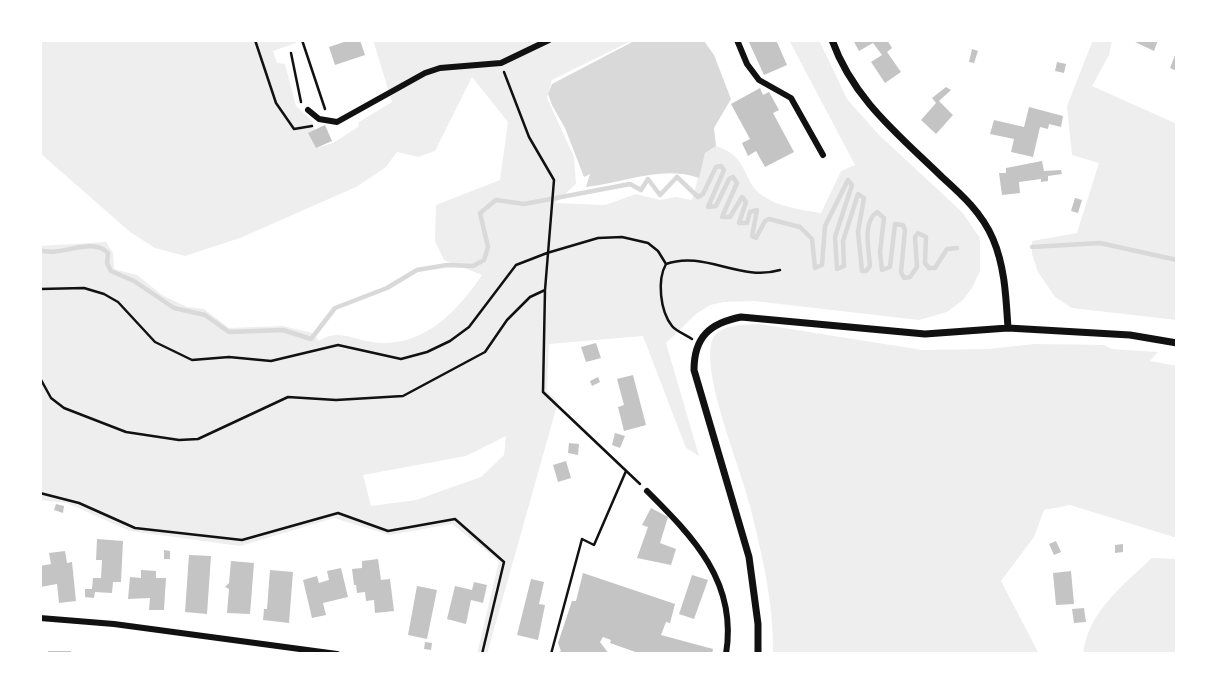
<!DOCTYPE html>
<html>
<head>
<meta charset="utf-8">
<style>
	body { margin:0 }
	#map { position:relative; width:1217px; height:694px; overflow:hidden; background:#fff; font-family:Helvetica,sans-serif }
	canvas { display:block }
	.frame { position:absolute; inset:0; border:42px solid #fff; pointer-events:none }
</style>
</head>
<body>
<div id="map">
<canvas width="1217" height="694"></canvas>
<div class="frame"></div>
</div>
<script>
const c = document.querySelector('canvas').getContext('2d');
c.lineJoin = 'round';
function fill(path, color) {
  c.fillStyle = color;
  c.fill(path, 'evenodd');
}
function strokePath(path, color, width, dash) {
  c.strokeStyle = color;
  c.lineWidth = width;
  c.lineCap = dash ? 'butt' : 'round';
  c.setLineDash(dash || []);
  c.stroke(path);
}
fill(new Path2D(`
	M40,40H295L296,43L273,51L277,63L285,64L296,106L312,121L315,130L309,133L316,148L333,143L358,127L359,122L392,102L373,40H633L552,80L547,98L574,157L576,184L555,203L605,205L636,194L660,200L676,197L692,200L705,153L716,146C750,157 741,181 763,196C779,207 802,210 821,213L841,171L855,165L789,40H819L847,99L878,134L962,212L980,238V271L972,288L963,300L947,312L919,320L754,301L724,302L710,305L696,314L666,343L699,456L686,448L643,336L549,344L547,391L558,402L487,654H477L499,561L452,524L389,535L334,518L240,546L130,531L67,503L40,500V246L106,242L113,253L114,269L137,275L162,295L187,307L204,309L229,328L283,326L312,333L319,341C337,330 347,337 366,341C418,352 455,315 482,275L444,260L435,241L436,205L500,180L508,122L472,77L435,151L418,157L397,152L386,167L356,187L240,238L185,256L155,248L130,232L40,153ZM506,436L504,455L481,477L416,500L371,506L363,475L466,456Z
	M1093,40H1112L1109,55L1092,86L1177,124V320L1072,308L1055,297L1038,272L1032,254V241L1077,233L1099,163L1072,155L1067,106Z
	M759,324L922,350L988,349L1035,344L1104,345L1112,349L1158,352L1150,361L1177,366V538L1070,505L1044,510L1034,537L1001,581L1039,654H773C774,603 762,555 750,506C741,469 701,374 712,341C717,324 745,325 759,324Z
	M1152,558L1177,559V654H1083C1088,612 1123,585 1152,558Z`), '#eee');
fill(new Path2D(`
	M636,40L704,41L714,55L731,99L714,128L716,146L705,153L699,178C661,165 625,183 586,187L590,174L584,177L565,128L552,105L548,94L552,84Z`), '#d9d9d9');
strokePath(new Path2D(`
	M1032,247L1100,243L1177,260
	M40,250C59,258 91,236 108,253L107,263L111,271L134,281L174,308L205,315L229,332L283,330L311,339L335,308L387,288L417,270L447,265L473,266L484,260L488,247L480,213L496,200L524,204L630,184L641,190L648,179L660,195L677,177L698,197L703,194L716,167L721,166L724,170L708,207L716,206L729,179L733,177L737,183L722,217H730L742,197L746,202L739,223H747L750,212L757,210L752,236L756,238L765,221L769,219L800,227L812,239L815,268L822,265L825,226L848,180L852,185L835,237L837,269L844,266L843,241L858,194L864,198L858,232L862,271H866L870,266C869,250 862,222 877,212L884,218L880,252L882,270L890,267L895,224L903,225L905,230L901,272L904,278L910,277L917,267L915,237L918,233L926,237L925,263L929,268H935L947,249L957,248`), '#d9d9d9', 4.5);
fill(new Path2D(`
	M350,40H360L365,55L335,65L329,47Z
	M748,40H776L787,65L764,75Z
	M853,40H887L892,48L887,52L901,72L885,83L871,62L882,55L873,43L859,51Z
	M1131,40H1158L1154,51Z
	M972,49L978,51L974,63L969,62Z
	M1177,50V71L1170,68Z
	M1057,62L1066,64L1064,73L1055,71Z
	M946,87L951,90L939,101L953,115L936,134L921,120L936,103L932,98Z
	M760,88L763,95L769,92L779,110L773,113L794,152L765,167L756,151L748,156L742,143L750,139L731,104Z
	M1029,107L1063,116L1061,127L1049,124L1048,129L1040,127L1033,157L1011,152L1014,139L990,134L994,120L1024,127Z
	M325,125L332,141L316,148L308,133Z
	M1042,161L1044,171L1061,170L1062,174L1048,176V181L1041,182V179L1019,182L1020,193L1002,195L999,173H1006V168Z
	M1075,198L1082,200L1078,213L1071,211Z
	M596,343L601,358L586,362L581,347Z
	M633,375L646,425L624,431L618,407L624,405L617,379Z
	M598,377L600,382L592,386L590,381Z
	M615,433L625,436L620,448L612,445Z
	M569,443L579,444L578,455L568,453Z
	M566,461L571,478L558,482L553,465Z
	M56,504L64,506L63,513L54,510Z
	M651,508L668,517L660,543L676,549L671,565L637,558L648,527L642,525Z
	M97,539L123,541L121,582H113L112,593L95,592L94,598L85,597V589H92L93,578H101L102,560H96Z
	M1056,541L1061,552L1054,555L1049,544Z
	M1123,544V552L1115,553V545Z
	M164,550L170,551V559H164Z
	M65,551L67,563L72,562L76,601L59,603L57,584L40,587V566L51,564L49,553Z
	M189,555L211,556L207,614L185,612Z
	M378,559L381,580L390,579L394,611L375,613L374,600L366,601L365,592L357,593L356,585H354L352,569L362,568V561Z
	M231,561L254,563L250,614L227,613L229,589L225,587L229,583Z
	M341,568L348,597L323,603L326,615L312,618L303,580L317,576L319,583L329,580L327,571Z
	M141,570L156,571V578H166L164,610H149L150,598L128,599L130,577L141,578Z
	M270,570L293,572L289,623L263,620L264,609H267Z
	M1071,571L1074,604L1056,605L1053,573Z
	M583,573L675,604L670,623L666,622L661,635L713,649L712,654H641L610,643L611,640L603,637L600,642L609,654H554L561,651L558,643L572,601H576Z
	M692,575L708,580L694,619L679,614Z
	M531,579L544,582L539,604L545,605L538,640L517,635Z
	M474,582L487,585L483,603L471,600L466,624L447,619L455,586L472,590Z
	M417,586L437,590L427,639L408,635Z
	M1084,608L1086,622L1074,623L1072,609Z
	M425,642L432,643L431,650L424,649Z
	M48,651H71V654H48Z`), '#c4c4c4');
strokePath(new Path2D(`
	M255,40L276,103L294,129L312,126
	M302,40L325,109
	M291,53L301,102
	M504,72L529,137L554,180L545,290L543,392L640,484
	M40,289L84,288L104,294L118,302L155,342L192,360L229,357L271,361L338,345L401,359L427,352L450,341L469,327L516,265L547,253L598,238L622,237L648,243L658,251L666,264
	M692,339C686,335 676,331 672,326C660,311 657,280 666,264C704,250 740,282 780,270
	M40,378L51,398L64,408L126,432L179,440L198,439L288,397L336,400L403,396L485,352L507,320L530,297L545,290
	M40,493L79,503L135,528L242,540L338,513L388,531L455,519L504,562L482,654
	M551,654L582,539L594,545L626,471`), '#111', 2.5);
strokePath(new Path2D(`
	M737,40L747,64L759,80L791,98L823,155
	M308,110L319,119L337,122L425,73L440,68L501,63L549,40
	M647,491C693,537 738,582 726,654
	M40,618L114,624L337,654`), '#111', 6);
strokePath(new Path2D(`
	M832,40C853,99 899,135 942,177C962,195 982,213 993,239C1005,267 1006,298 1008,328
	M758,654V624L749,557L694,370C694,337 710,323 741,317L925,334L1008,328L1130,335L1177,343`), '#111', 7);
</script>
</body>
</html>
